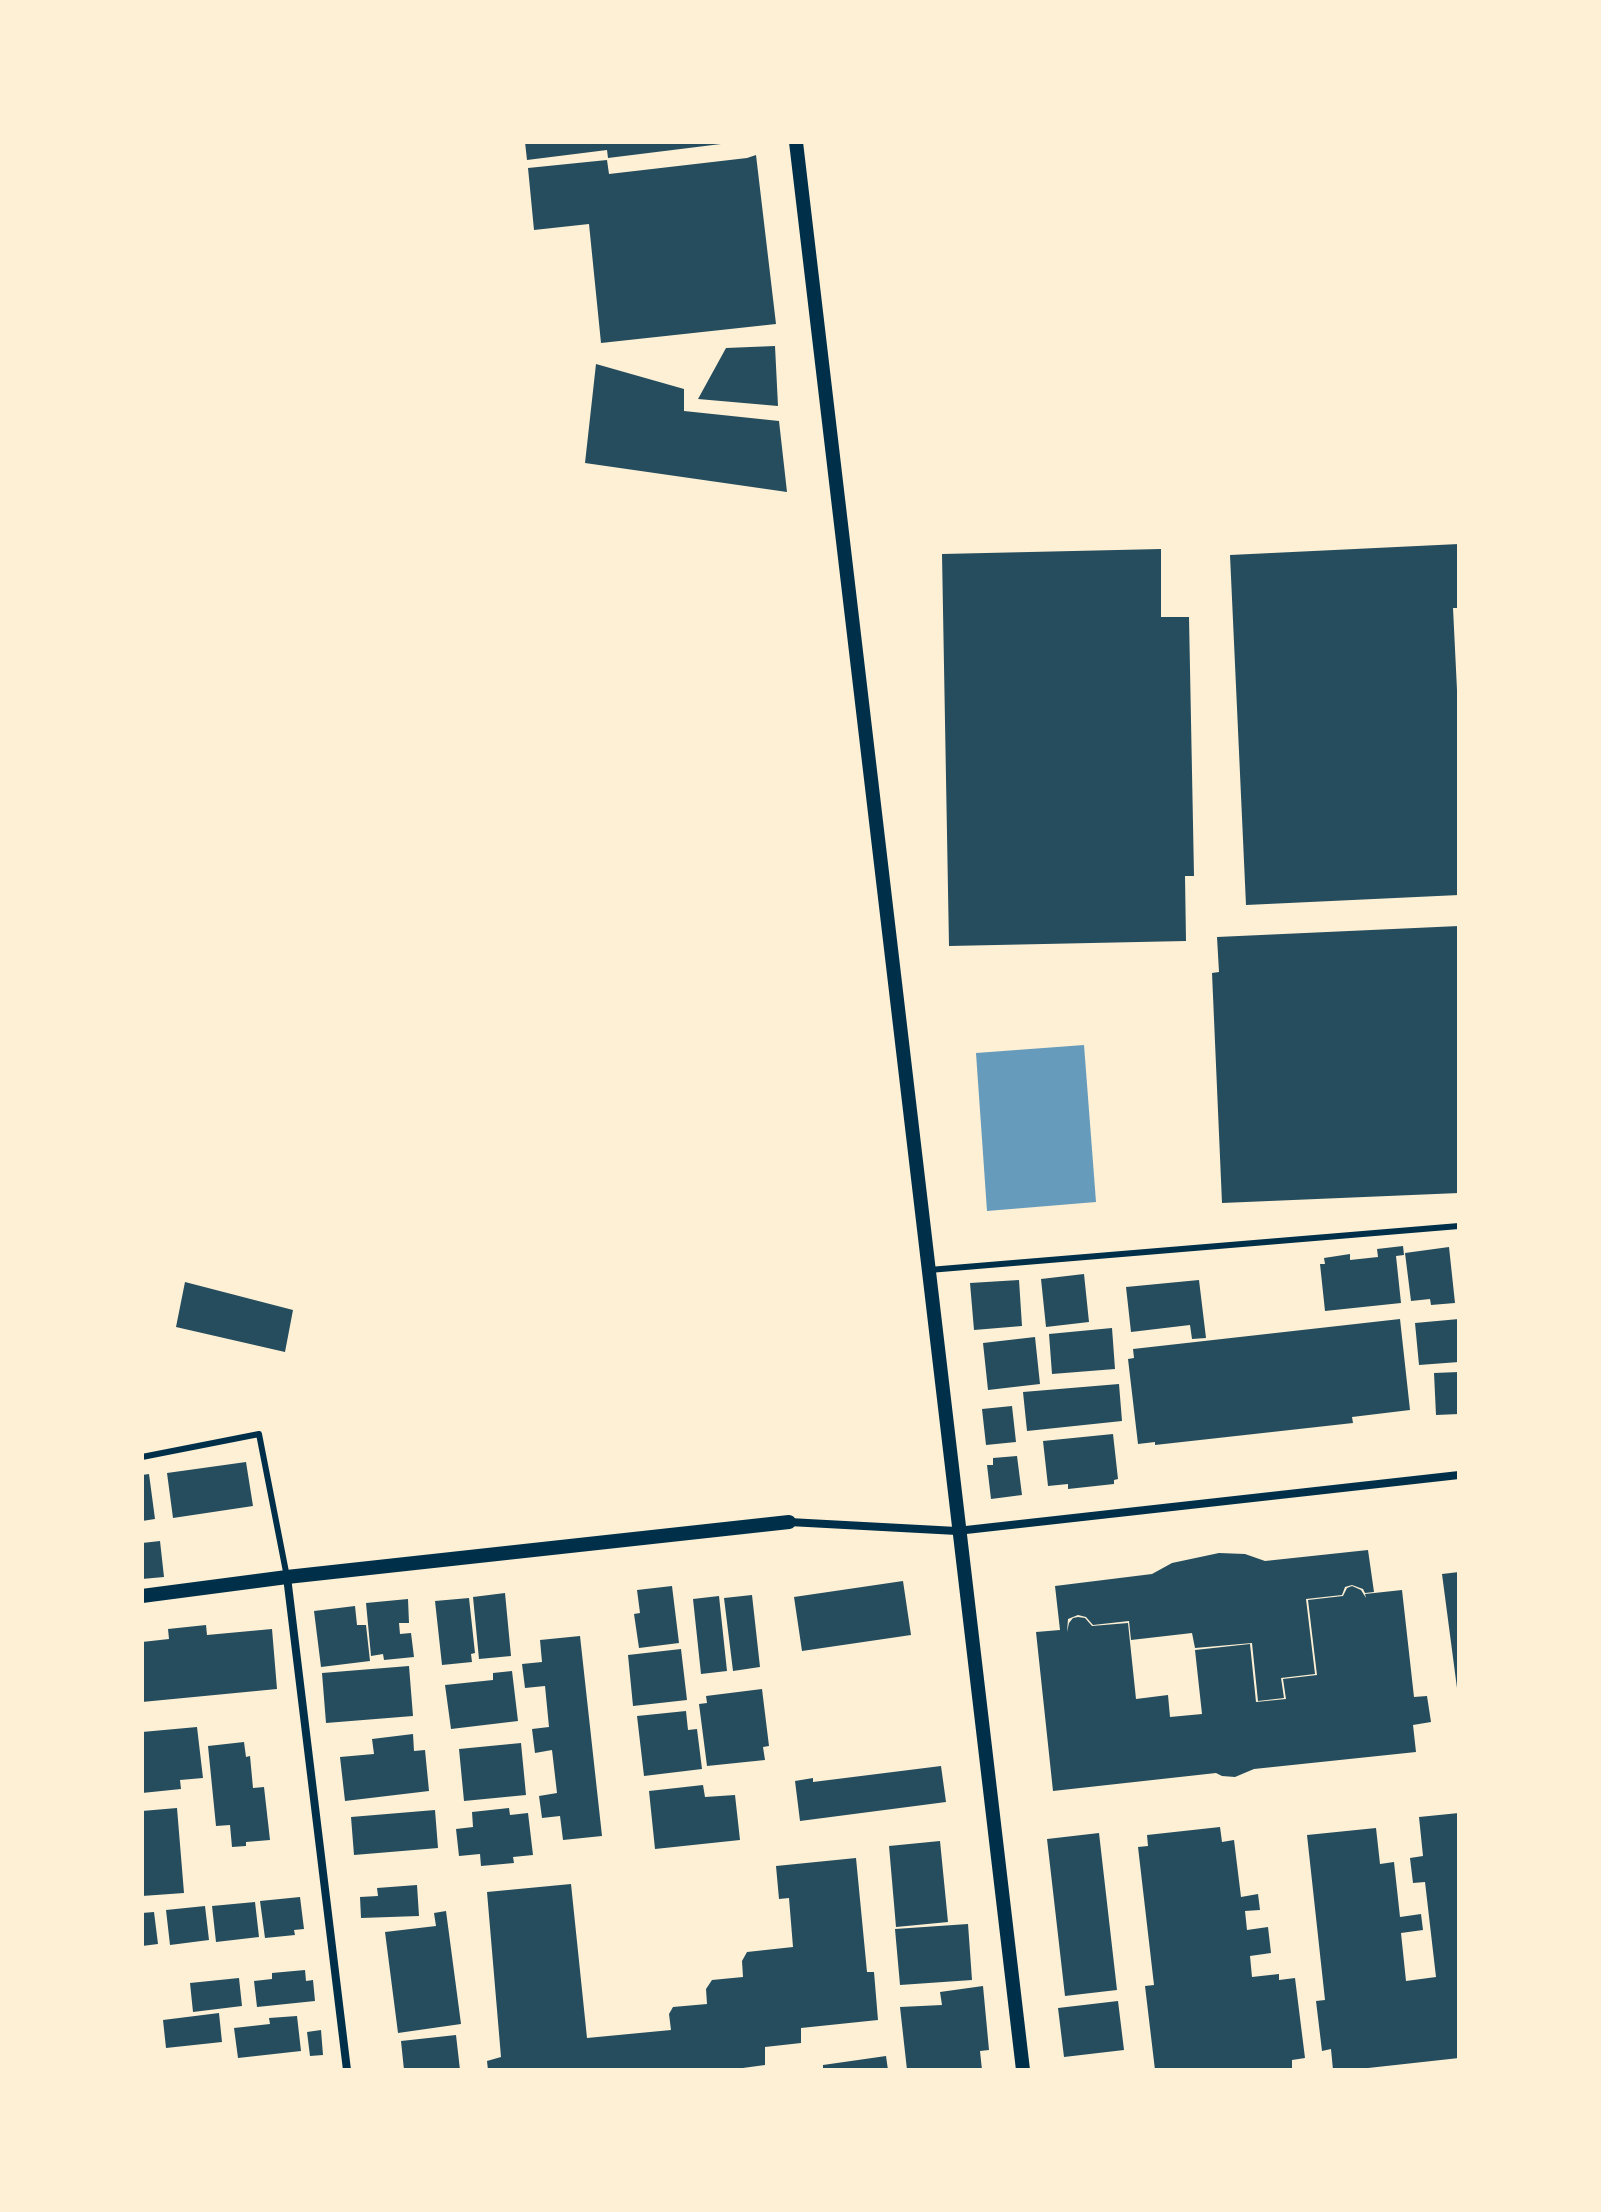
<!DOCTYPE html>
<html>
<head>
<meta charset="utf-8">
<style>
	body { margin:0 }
	#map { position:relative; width:1601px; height:2212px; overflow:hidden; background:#fdf0d5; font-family:"Work Sans",sans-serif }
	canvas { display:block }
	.frame { position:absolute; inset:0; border:144px solid #fdf0d5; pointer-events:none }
</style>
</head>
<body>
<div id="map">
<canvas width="1601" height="2212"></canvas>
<div class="frame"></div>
</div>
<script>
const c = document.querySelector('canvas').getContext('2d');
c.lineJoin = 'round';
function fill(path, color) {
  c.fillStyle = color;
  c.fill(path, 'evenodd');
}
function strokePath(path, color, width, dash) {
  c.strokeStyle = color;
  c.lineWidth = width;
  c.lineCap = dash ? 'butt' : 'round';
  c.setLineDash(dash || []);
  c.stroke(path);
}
fill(new Path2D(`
	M1084,1045L1096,1202L987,1211L976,1053Z`), '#669bbc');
fill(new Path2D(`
	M525,142H721V144L608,158L607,150L527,160Z
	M756,155L776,324L601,343L589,224L534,230L528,168L607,160L609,174L747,158Z
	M775,346L778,406L698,399L726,348Z
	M596,364L684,389V411L779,421L787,492L585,463Z
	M1459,544V608H1453L1457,690H1459V895L1246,905L1230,555Z
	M1161,549V617H1189L1194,876H1185L1186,941L949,946L942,554Z
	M1459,926V1193L1222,1203L1212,973L1219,972L1217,937Z
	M1403,1246L1404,1255L1396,1256L1401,1303L1325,1311L1320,1264H1325L1324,1258L1350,1254V1260L1378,1257L1377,1249Z
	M1449,1247L1455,1303L1431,1305L1430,1299L1411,1301L1405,1253Z
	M1084,1274L1089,1322L1046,1327L1041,1279Z
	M1019,1280L1022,1326L974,1330L970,1283Z
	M1199,1280L1206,1338L1192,1339L1190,1325L1131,1332L1126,1287Z
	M185,1282L293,1310L285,1352L176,1327Z
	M1400,1319L1410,1410L1352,1417L1353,1423L1155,1445V1442L1138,1444L1128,1359L1134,1358L1133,1349Z
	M1459,1319V1362L1419,1365L1415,1323Z
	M1112,1328L1115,1369L1052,1374L1049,1334Z
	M1035,1337L1040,1384L988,1390L983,1343Z
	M1459,1372V1414L1436,1415L1434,1373Z
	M1119,1384L1122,1421L1027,1431L1023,1392Z
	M1012,1406L1016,1442L986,1445L982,1409Z
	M1113,1434L1118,1479L1114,1480V1484L1068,1489V1484L1048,1486L1043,1441Z
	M1017,1456L1022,1495L991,1499L987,1465H993V1458Z
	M246,1462L253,1506L173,1518L167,1473Z
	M149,1474L155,1519L142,1521V1475Z
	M160,1541L164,1577L142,1579V1543Z
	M1368,1550L1374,1592L1365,1593L1363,1589L1352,1585L1345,1587L1342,1595L1306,1599L1315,1674L1281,1678L1284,1698L1258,1701L1252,1643L1195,1648L1192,1633L1131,1640L1129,1621L1093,1625L1086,1617L1078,1615L1068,1619L1067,1632L1069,1623L1073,1618L1078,1617L1085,1618L1092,1626L1128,1623L1136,1699L1168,1695L1170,1717L1202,1714L1195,1650L1250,1644L1256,1702L1286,1699L1283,1679L1317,1675L1308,1600L1343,1596L1347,1588L1352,1586L1361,1590L1366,1598L1365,1594L1402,1590L1414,1697L1427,1696L1431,1722L1413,1725L1416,1752L1254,1769L1235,1777L1222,1776L1216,1773L1053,1791L1036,1632L1060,1630L1055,1586L1152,1574L1172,1563L1219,1553L1245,1554L1265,1561Z
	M1459,1572V1688H1457L1442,1574Z
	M903,1581L911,1635L802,1651L794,1597Z
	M672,1586L679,1643L639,1648L634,1614L640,1613L637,1590Z
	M505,1593L511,1656L479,1659L473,1597Z
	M752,1595L760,1667L733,1671L724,1598Z
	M719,1596L727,1671L701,1674L693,1599Z
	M469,1598L475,1653L471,1654L472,1662L442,1665L435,1601Z
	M408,1599L409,1623H399L400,1634L411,1633L414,1657L384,1660L383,1654L371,1656L366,1603Z
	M355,1606L357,1625H366L370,1661L321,1667L314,1611Z
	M206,1625L207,1635L272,1629L277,1689L142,1702V1642L169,1639L168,1629Z
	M580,1636L602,1836L563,1840L560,1816L542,1818L539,1796L557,1793L552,1750L535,1753L532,1729L549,1727L545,1686L525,1688L522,1664L542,1662L540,1640Z
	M681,1649L687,1700L633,1706L628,1655Z
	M409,1666L413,1716L326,1723L322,1673Z
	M512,1671L518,1721L451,1729L445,1685L493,1680V1673Z
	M762,1689L769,1746L763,1747L765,1760L707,1766L699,1704L707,1703L706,1696Z
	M686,1711L688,1730L697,1729L702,1769L644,1776L637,1716Z
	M197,1727L203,1778L180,1780L181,1789L142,1793V1732Z
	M413,1734L414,1751L425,1750L429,1791L345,1801L340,1757L374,1754L372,1739Z
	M244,1742L246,1757L250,1756L253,1788L264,1787L270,1840L246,1842V1846L232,1847L230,1825L216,1826L208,1746Z
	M521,1743L526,1795L464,1801L459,1749Z
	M941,1766L946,1802L800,1821L795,1781L813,1778V1782Z
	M703,1785L705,1797L735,1795L740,1840L655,1849L649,1791Z
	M177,1808L184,1893L142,1896V1811Z
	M509,1808L510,1815L528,1813L533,1855L513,1857L514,1863L481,1866L480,1854L459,1856L456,1829L473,1827L472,1812Z
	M435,1810L438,1848L354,1855L351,1817Z
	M1459,1813V2058L1350,2070H1333L1331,2049L1322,2051L1316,2001L1325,2000L1307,1835L1376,1828L1380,1864L1394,1862L1400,1917L1421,1914L1423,1930L1401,1933L1406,1981L1436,1977L1425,1882L1413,1883L1410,1858L1423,1856L1419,1817Z
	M1220,1827L1222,1842L1234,1840L1241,1897L1258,1894L1260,1910L1245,1911L1247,1930L1268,1927L1271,1953L1250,1956L1252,1977L1279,1974V1980L1295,1978L1305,2058L1292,2060V2068L1275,2070H1155L1145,1986L1154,1985L1138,1847L1148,1846L1147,1835Z
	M1099,1833L1117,1990L1065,1996L1047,1839Z
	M940,1841L948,1922L896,1927L889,1846Z
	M856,1858L867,1972H874L878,2020L801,2028V2043L765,2047V2065L728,2070H488L487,2061L501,2057L487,1892L571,1884L587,2038L671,2030L669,2014L673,2007L707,2004L706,1989L712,1980L743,1977L742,1961L747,1952L793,1947L789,1898L779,1899L776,1866Z
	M417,1885L419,1916L361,1918L360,1897L378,1896L377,1888Z
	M300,1897L304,1929L294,1930L295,1935L265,1938L260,1901Z
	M255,1902L259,1937L216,1942L212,1906Z
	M205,1906L209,1940L170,1945L166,1910Z
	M446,1911L461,2024L398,2033L385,1932L436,1926L434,1913Z
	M154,1912L158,1944L142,1946V1913Z
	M968,1924L972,1980L900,1985L895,1929Z
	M305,1970L306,1981L313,1980L315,2001L257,2007L254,1981L272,1979V1973Z
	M239,1978L242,2006L193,2012L190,1983Z
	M983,1986L989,2050L980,2051L982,2070H907L900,2007L942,2005L940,1992Z
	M1118,2001L1124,2050L1064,2057L1058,2008Z
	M219,2013L222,2042L166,2048L163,2020Z
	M297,2016L301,2051L238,2058L234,2028L270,2024L269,2018Z
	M321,2030L323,2055L310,2056L307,2032Z
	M456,2035L460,2070H404L401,2041Z
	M886,2056L888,2070H823V2065Z`), '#264d5e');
strokePath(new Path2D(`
	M929,1270L1459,1226
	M142,1457L259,1434L287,1577`), '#003049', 6);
strokePath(new Path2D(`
	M789,1522L957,1531L1459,1475
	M287,1577L347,2070`), '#003049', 8);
strokePath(new Path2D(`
	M796,142C872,785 944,1428 1023,2070
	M142,1596L287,1577L789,1522`), '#003049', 14);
</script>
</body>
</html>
